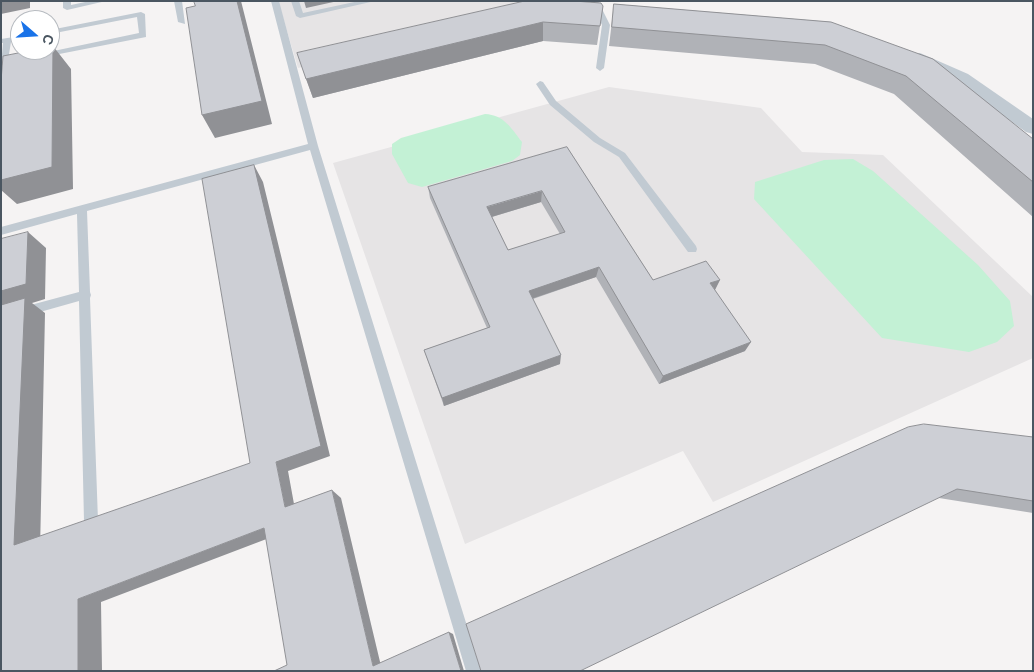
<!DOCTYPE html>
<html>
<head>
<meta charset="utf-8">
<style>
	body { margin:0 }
	#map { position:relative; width:1034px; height:672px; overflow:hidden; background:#f5f3f3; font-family:"Work Sans",sans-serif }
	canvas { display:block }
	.frame { position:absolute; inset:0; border:2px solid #4a5661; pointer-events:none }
	.north { position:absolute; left:10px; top:10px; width:50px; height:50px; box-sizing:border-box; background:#fff; border:1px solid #b7bbc0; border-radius:50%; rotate:109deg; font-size:14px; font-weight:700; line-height:20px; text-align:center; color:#4a5661 }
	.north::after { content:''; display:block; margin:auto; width:18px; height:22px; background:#1a73e8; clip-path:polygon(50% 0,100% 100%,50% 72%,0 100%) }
</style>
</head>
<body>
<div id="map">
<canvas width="1034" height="672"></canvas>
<div class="frame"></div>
<div class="north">С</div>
</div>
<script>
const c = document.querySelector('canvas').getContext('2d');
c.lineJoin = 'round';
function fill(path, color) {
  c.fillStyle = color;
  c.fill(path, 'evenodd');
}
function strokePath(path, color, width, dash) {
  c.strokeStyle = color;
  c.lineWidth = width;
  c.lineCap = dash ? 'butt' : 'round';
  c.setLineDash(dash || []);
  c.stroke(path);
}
fill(new Path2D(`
	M278,1H559L298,68Z
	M609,87L761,108L802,152L883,155L1033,297V358L713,502L683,451L465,544L333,163Z`), '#e6e4e5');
fill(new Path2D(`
	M485,114C504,115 511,128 522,142L520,155L512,161L422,187L408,183L392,154V144L401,138Z
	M853,159L873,171L978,265L1010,301L1014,326L997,342L969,352L882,338L754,199L755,182L824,160Z`), '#c3f1d5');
fill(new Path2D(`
	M63,1H71V5L90,1H106L67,10L63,8Z
	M174,1H182L185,24L178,22Z
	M271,1H279L318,146L481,671H466L310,150L87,211L90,292L91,295L90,298L98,521L96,526L91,528L86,526L84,521L79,301L1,323V313L79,292L77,214L1,235V227L308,144Z
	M291,1H299L303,13L359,1H375L300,18L296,16Z
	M590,1H598L610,25L604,68L600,71L596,68L602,25Z
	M141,12L145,14L146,37L44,57L40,55L44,53L139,33L137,17L50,34V30Z
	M20,36V40L11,42L8,60L15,62L11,65H1L3,43H1V39Z
	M540,81L543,82L556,101L600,138L625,153L696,246L697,249L696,252H688L619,157L594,142L550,105L536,84Z`), '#c1cad2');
fill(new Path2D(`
	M920,53L968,74L1033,119V134L1026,132L956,82L914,62L912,58L914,54Z`), '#c1cad2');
fill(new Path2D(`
	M614,4L831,22L1033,139V217L894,94L815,64L609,46Z
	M603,6L597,45L543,41L313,98L297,53Z
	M567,147L653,280L715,290L745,351L659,384L596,277L533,299L560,364L444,406L424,350L487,328L430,198L428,187ZM541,202L560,234L508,250L492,217Z
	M1033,437V513L939,498Z`), '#b0b2b7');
fill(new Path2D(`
	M1,1H30V8L1,14Z
	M237,1H241L272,124L215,138L202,115Z
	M304,1H338L306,8Z
	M543,22V41L313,98L306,79Z
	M53,46L71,69L73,189L17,204L1,190V180Z
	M254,165L263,182L330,456L288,471L296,515L285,507L276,462Z
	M542,191L541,202L488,218L487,207Z
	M28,232L46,248L45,299L32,303L45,313L40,551L14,545L1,312V291Z
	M599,267L596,277L528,300L529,291Z
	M720,280L715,290L710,283Z
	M751,342L745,351L659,384L663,376Z
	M561,355L560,364L444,406L442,398Z
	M332,490L341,498L381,666H373Z
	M264,528L277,535L101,602L102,671H78V599Z
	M449,632L453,634L464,671H461Z`), '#909195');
const building = new Path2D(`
	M194,1H237L262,101L202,115L186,8L195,6Z
	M525,1H574L601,3L603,6L600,26L543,22L306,79L297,53Z
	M614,4L831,22L933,59L1033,139V182L906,76L825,45L612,27Z
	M50,46H53L52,167L1,180V81L3,56L33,50H50Z
	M567,147L653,280L706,261L720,280L710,283L751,342L663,376L599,267L529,291L561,355L442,398L424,350L490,327L428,187ZM542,191L565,232L508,250L487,207Z
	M254,165L321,446L276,462L285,507L332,490L373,666L449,632L461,671H274L287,665L264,528L78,599V671H1V305L25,298L14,545L250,463L202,179Z
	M28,232L26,284L1,291V239Z
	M924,424L1033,437V501L957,489L580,671H481L466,624L908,427Z`);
fill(building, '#cdcfd5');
strokePath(building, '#909195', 1);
</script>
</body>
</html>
